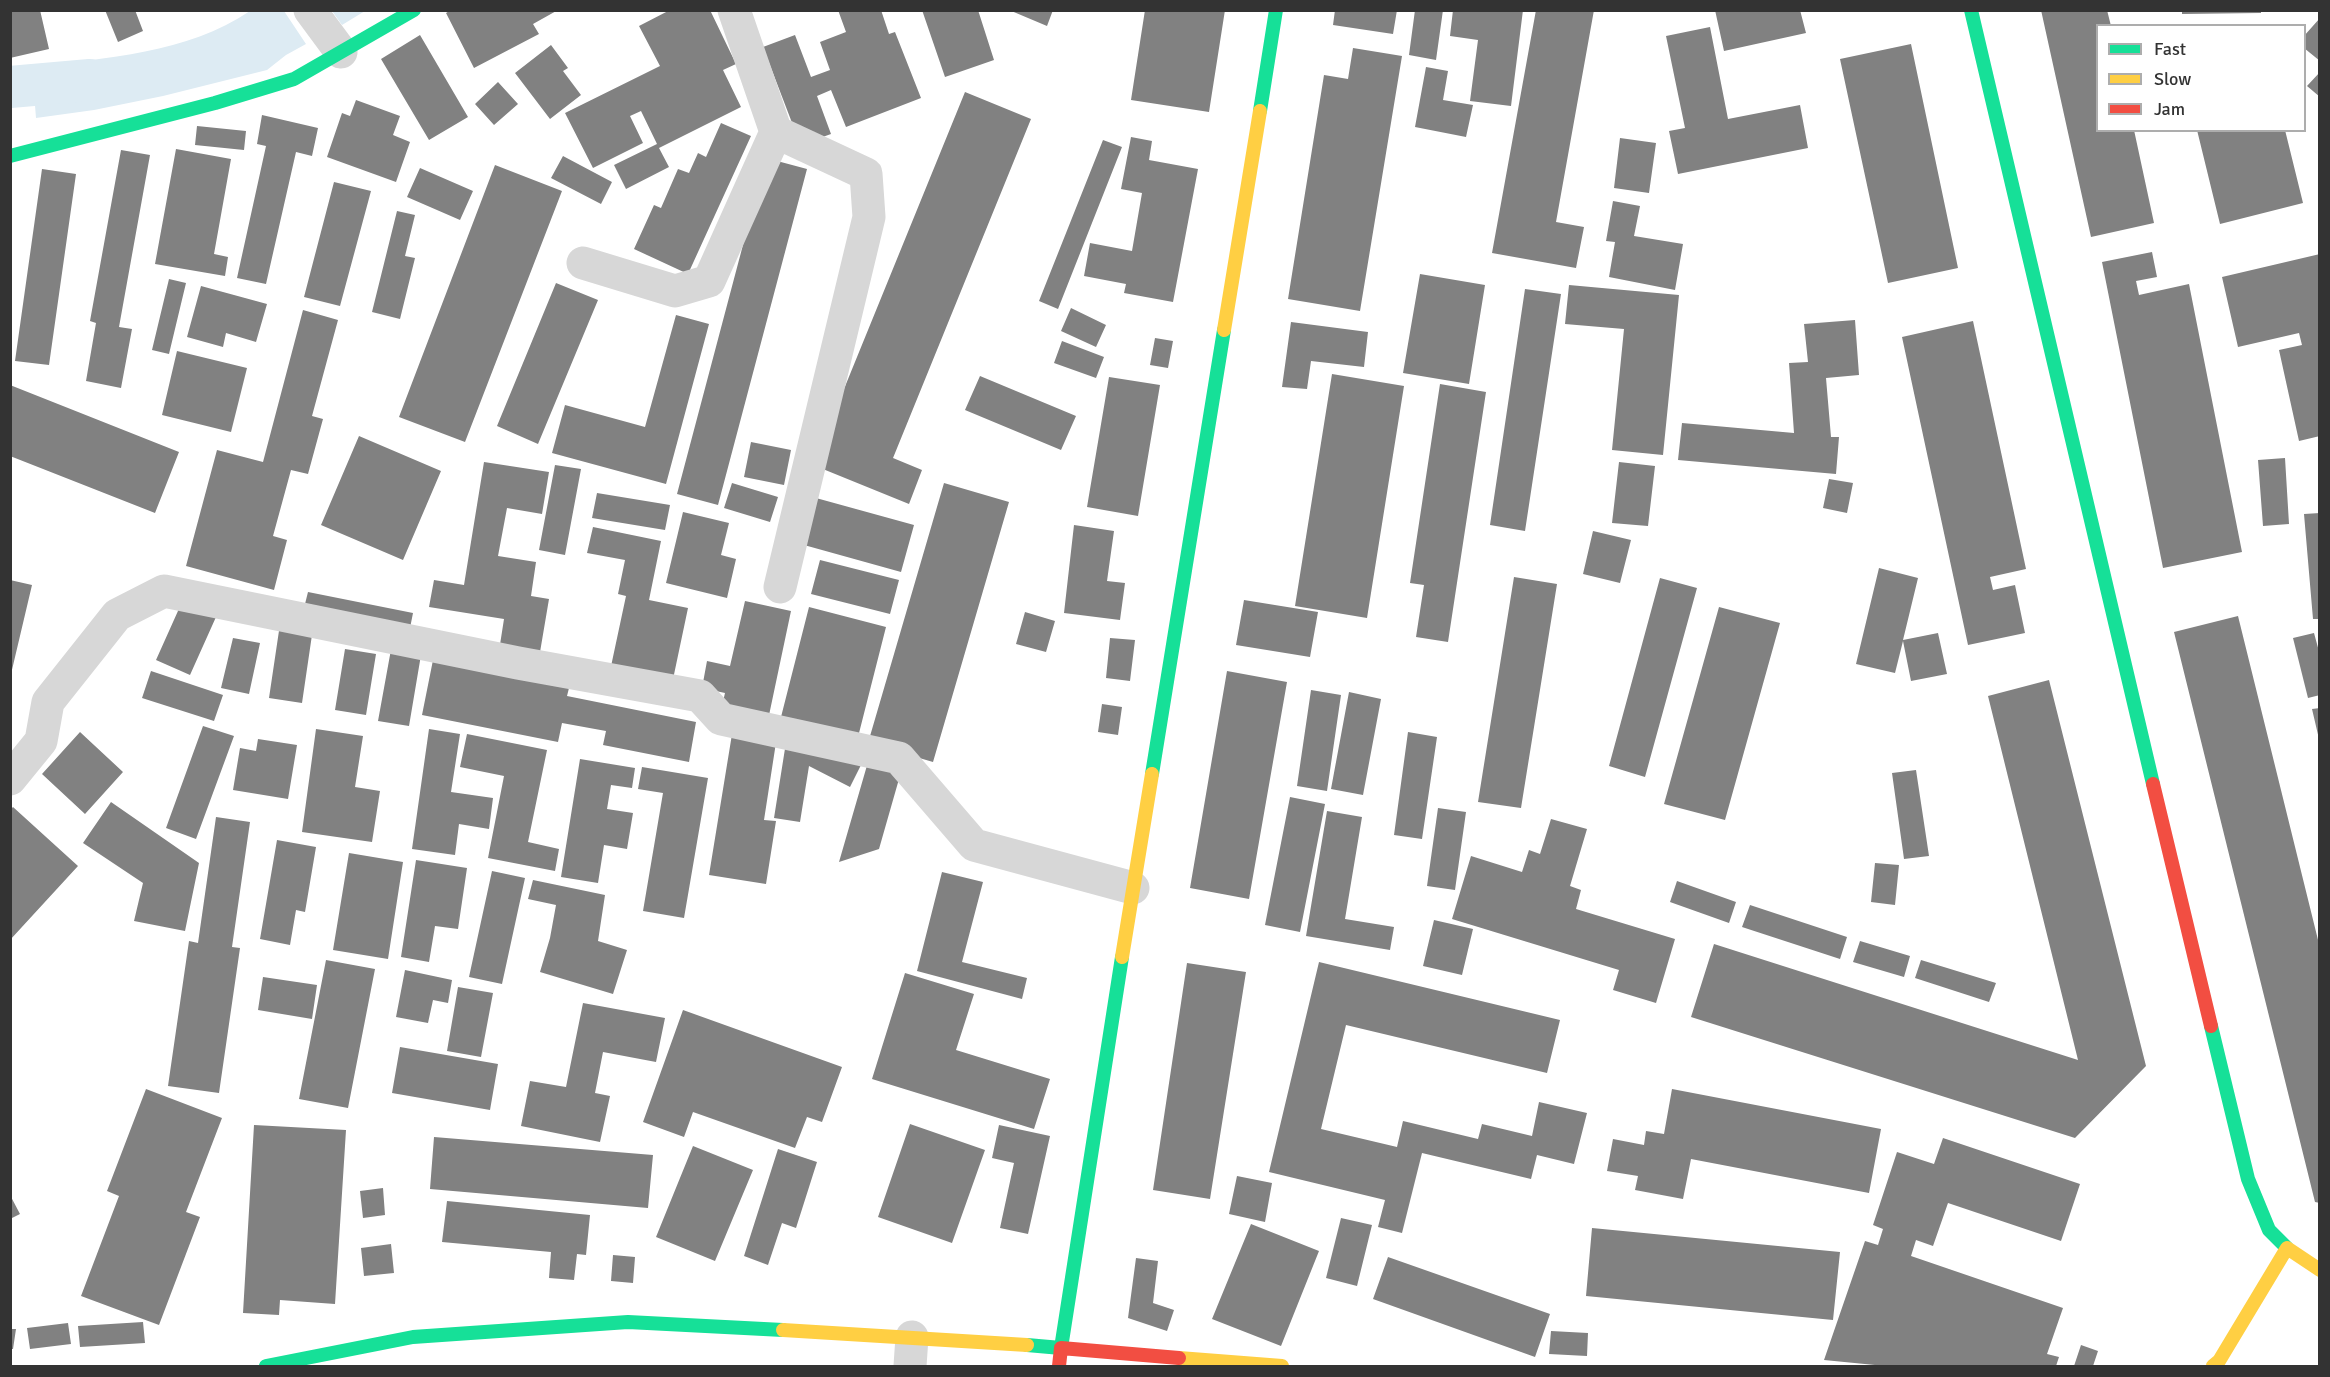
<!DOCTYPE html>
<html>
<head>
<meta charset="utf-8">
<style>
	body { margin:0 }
	#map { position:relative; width:2330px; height:1377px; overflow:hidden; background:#fff; font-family:Signika,sans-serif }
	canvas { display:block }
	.frame { position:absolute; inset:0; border:12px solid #333; pointer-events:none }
	.legend { position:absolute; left:2096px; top:24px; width:210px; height:108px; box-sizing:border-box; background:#fff; border:2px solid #adadad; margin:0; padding:8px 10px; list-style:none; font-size:18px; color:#333 }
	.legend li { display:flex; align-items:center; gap:12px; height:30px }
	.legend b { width:30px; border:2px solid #adadad }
</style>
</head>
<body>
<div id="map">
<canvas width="2330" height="1377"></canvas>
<div class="frame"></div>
<ul class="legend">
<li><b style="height:8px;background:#16e098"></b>Fast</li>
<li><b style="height:8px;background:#ffcf43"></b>Slow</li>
<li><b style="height:8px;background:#f24e42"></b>Jam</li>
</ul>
</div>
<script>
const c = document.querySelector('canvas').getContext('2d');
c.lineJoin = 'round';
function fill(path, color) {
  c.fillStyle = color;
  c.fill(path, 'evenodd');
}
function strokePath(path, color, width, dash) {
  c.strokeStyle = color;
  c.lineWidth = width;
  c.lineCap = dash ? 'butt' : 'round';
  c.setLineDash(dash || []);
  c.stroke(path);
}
fill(new Path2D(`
	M250,11H284L306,44L286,55L267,70L163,96L94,110L36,118L32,68C106,57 187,54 250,11Z
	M332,11H365L342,25Z`), '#ddebf3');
strokePath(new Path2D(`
	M10,87L90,80`), '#ddebf3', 42);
fill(new Path2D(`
	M10,10H40L49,49L10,58Z
	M105,10H135L143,31L118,42Z
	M451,10H558L533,24L539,34L474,68L446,13Z
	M670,10H710L736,64L723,70L741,107L659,148L669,167L626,189L614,165L657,144L641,111L630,116L643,143L593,168L565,113L660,66L639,26Z
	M838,10H881L889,34L895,32L921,98L846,127L831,90L817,96L831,134L817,139L794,128L763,47L795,35L811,77L830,70L820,42L846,32Z
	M922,10H978L994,60L945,77Z
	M1009,10H1053L1047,26Z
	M1145,10H1225L1209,112L1131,100Z
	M1335,10H1397L1393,34L1333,25Z
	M1415,10H1443L1436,60L1409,55Z
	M1453,10H1523L1511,106L1470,101L1478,40L1450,36Z
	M1536,10H1594L1556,222L1584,227L1576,268L1492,253Z
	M1715,10H1800L1806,33L1724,51Z
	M2041,10H2107L2111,26H2098V130H2134L2154,223L2091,237Z
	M2182,10H2261V13L2182,14Z
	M2320,18V61L2304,48V36Z
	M1710,27L1728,119L1800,105L1808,148L1678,174L1669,131L1685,128L1666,36Z
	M420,35L468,117L429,140L381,59Z
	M1911,44L1958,268L1888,283L1840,59Z
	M551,45L568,68L563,71L581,95L550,119L515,73Z
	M1353,48L1402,56L1360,311L1288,299L1324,75L1348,79Z
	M1426,67L1448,71L1443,100L1473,105L1466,137L1415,127Z
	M2320,72V97L2307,86Z
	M498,82L518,104L494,125L475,104Z
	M965,92L1031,119L893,458L922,470L909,504L813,465Z
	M356,100L400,116L393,135L410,142L396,182L327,157L342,113L350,116Z
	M262,115L318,128L312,156L296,152L266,284L237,278L266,146L257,144Z
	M721,123L751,136L688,274L634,249L654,205L661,208L678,169L689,173L698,153L706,157Z
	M197,126L246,131L244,150L195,145Z
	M2197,130H2285L2303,203L2220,224Z
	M1131,137L1152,141L1149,160L1198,169L1173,302L1124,293L1126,284L1084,276L1090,243L1132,251L1142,193L1121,189Z
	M1620,138L1656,143L1649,193L1614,188Z
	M1103,140L1122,147L1058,309L1039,301Z
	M176,149L231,159L214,254L228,257L225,276L155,264Z
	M121,150L150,155L119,327L132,329L121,388L86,381L96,323L90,321Z
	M563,156L612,182L601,204L551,178Z
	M766,158L807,169L718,505L677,494Z
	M495,165L562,191L465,442L399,417Z
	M420,168L473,191L460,220L407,197Z
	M42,169L76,174L49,365L15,361Z
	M334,182L371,191L340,306L304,297Z
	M1613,201L1640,206L1634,236L1683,244L1675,290L1609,277L1615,242L1606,241Z
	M397,211L415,215L405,256L415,258L400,319L372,312Z
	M2152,252L2157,277L2136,281L2139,295L2189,284L2242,552L2163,568L2102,262Z
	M2320,254V436L2299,441L2279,350L2302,345L2299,333L2238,347L2222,277Z
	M1420,274L1485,285L1469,384L1403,373Z
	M169,279L186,283L169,354L152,350Z
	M556,283L598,300L538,444L497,426Z
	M1569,285L1679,295L1663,455L1612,450L1624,329L1565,324Z
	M201,286L267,304L256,342L226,333L223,347L187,337Z
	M1525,289L1561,294L1525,531L1490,525Z
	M1071,308L1106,325L1096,347L1061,331Z
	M303,310L338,320L312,416L323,419L308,474L291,470L273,536L287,540L274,590L186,566L217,450L263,462Z
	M676,315L709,324L666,484L552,453L565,405L645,427Z
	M1855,320L1859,375L1826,378L1831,437H1839L1836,474L1678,460L1682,423L1794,433L1789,363L1808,362L1804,324Z
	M1973,321L2026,569L1990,577L1993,590L2015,585L2025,633L1968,645L1902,337Z
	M1291,322L1368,332L1364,367L1311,361L1307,389L1282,387Z
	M1155,338L1173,341L1168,368L1150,365Z
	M1062,341L1104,357L1096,378L1054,363Z
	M177,351L247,368L231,432L162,415Z
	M1332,374L1404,386L1367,618L1295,606Z
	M980,376L1076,416L1061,450L965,410Z
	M1109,377L1160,385L1138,516L1087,507Z
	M1440,384L1486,392L1448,642L1416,637L1424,585L1410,583Z
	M10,385L179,452L155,513L10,456Z
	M359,436L441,471L403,560L321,525Z
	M751,442L791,450L784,485L744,477Z
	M2285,458L2289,524L2263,526L2258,460Z
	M484,462L549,472L542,514L507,508L498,556L536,562L531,596L549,599L539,658L499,651L504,619L429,607L434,580L464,585Z
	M1619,462L1655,466L1648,526L1612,523Z
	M555,465L581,469L565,555L539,550Z
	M1829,479L1853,483L1847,513L1823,508Z
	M732,483L778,497L770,522L724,508Z
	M944,483L1009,502L933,762L868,743Z
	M597,493L670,505L665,530L592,518Z
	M816,498L914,525L901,572L804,545Z
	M683,512L729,523L721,555L736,559L727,598L666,583Z
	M2320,513V619H2313L2304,514Z
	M1074,525L1114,531L1107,581L1125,583L1120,620L1064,613Z
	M593,527L661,541L649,600L688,608L672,684L610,671L626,596L618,594L625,560L587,553Z
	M1593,531L1631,540L1620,583L1583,574Z
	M820,560L899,580L890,614L811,594Z
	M1879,568L1918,578L1903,640L1938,633L1947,674L1911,681L1903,641L1895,673L1856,664Z
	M1514,577L1557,584L1521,808L1478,802Z
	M1660,578L1697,588L1645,777L1609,766Z
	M10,580L32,585L11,674H10Z
	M308,592L413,613L409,633L303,612Z
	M1244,600L1318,612L1310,657L1236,645Z
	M745,601L791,611L768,720L721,710L725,693L702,688L707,661L730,666Z
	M182,602L216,617L190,675L156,660Z
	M809,607L886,627L858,737L781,717Z
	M1719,607L1780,623L1725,820L1664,804Z
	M1025,612L1055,621L1046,652L1016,644Z
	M2238,616L2320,948V1203L2315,1202L2174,632Z
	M280,624L313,628L302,703L269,698Z
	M2314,633L2320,655V695L2308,698L2293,638Z
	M233,638L260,643L249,694L221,688Z
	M1110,638L1135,640L1130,681L1106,678Z
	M392,644L422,649L409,726L378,721Z
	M345,649L376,654L366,715L335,710Z
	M433,660L569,688L567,696L696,722L689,762L603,745L606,731L562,723L558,742L422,715Z
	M151,671L223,695L214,721L142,698Z
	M1227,671L1287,682L1249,899L1190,888Z
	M2049,680L2146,1066L2075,1138L1691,1017L1714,944L2078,1060L1988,696Z
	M1311,690L1341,695L1327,791L1297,786Z
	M1349,692L1381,699L1363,795L1331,789Z
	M1102,704L1122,707L1118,735L1098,732Z
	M2320,708V738L2319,739L2312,709Z
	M203,726L234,736L196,839L166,828Z
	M733,728L777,736L764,820L776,821L766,884L709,875Z
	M316,729L363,736L355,787L380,791L372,842L302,832Z
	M429,729L460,734L451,792L493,798L489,829L459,824L455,855L412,849Z
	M80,732L123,772L85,814L42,774Z
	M1408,732L1437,737L1422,839L1394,835Z
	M467,734L547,750L528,842L559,849L555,871L488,858L504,776L460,767Z
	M787,736L861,765L850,787L809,766L800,822L774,818Z
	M258,739L297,745L288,799L233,790L240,748L256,751Z
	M580,759L635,768L632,788L611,785L607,809L633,813L627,849L604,845L598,883L561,877Z
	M868,762L901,772L879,849L839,862Z
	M642,767L708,778L684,918L643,911L663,793L638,789Z
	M1916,770L1929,856L1904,859L1892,773Z
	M1290,797L1325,804L1300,932L1265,925Z
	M111,802L199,863L185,931L134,921L143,883L83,843Z
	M13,807L78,866L10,940V810Z
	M1438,808L1466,812L1455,890L1427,886Z
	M1327,811L1362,817L1345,919L1394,927L1390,950L1306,936Z
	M216,817L250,822L232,947L240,948L219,1093L168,1086L189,941L198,943Z
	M1551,819L1587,829L1570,886L1581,890L1576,909L1675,939L1656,1003L1613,990L1619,970L1452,919L1471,856L1522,872L1529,850L1540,854Z
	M277,840L316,847L305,912L296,910L290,945L260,939Z
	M349,853L403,862L388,959L333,950Z
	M416,860L467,868L458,929L435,926L429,962L401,957Z
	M1875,863L1899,865L1895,905L1871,902Z
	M492,871L525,878L502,984L469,977Z
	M942,872L983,882L962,962L1027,978L1022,999L917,971Z
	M533,880L605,895L598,941L627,950L613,994L540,972L550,938L556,905L528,899Z
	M1677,881L1736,902L1729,923L1670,902Z
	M1750,905L1847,937L1840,959L1742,927Z
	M1434,920L1473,929L1462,975L1423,966Z
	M1860,941L1910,956L1904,977L1853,962Z
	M326,960L375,969L348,1108L299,1099Z
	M1921,960L1996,983L1989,1002L1915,978Z
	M1319,962L1560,1020L1547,1073L1346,1025L1321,1129L1397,1147L1403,1121L1478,1139L1482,1124L1532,1136L1539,1102L1587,1113L1574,1164L1537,1155L1531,1179L1422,1153L1402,1233L1378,1227L1385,1200L1269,1172Z
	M1187,963L1246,972L1210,1199L1153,1190Z
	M405,970L452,980L448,1003L433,1000L428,1023L396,1017Z
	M905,973L974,994L956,1050L1050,1079L1034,1129L872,1079Z
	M263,977L317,985L312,1019L258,1010Z
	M458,987L493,993L481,1057L447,1051Z
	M583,1003L665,1018L656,1062L603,1052L595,1093L610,1096L600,1142L521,1126L530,1081L566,1087Z
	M683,1010L842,1067L822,1122L807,1117L795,1148L693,1112L684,1137L643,1122Z
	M400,1047L498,1064L490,1110L392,1093Z
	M146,1089L222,1118L186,1212L200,1217L159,1325L81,1296L119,1196L107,1191Z
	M1672,1089L1881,1129L1869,1193L1691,1159L1683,1199L1635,1190L1638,1176L1607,1171L1613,1139L1644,1145L1646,1131L1664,1134Z
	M910,1124L985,1150L952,1243L878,1217Z
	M254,1125L346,1130L335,1304L280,1300L279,1315L243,1313Z
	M999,1125L1050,1136L1028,1234L1000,1228L1014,1163L992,1158Z
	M434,1137L653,1155L648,1208L430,1189Z
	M1943,1138L2080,1184L2061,1241L1948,1203L1933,1246L1916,1240L1911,1256L2063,1308L2047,1354L2059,1357L2056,1366H1885L1824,1360L1865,1241L1878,1245L1883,1229L1873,1225L1897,1152L1934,1164Z
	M693,1146L753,1170L715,1261L656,1237Z
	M778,1149L817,1162L796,1228L782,1223L768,1265L744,1256Z
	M1237,1176L1272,1183L1265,1222L1229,1214Z
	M383,1188L385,1215L363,1218L360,1191Z
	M10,1195L20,1214L10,1219Z
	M447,1201L590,1215L586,1255L577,1254L574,1280L549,1278L551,1252L442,1242Z
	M1341,1218L1372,1225L1357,1286L1326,1278Z
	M1251,1224L1319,1251L1281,1346L1212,1319Z
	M1592,1228L1840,1252L1833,1320L1586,1296Z
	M391,1244L394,1273L364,1276L361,1248Z
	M613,1255L635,1257L633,1283L611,1281Z
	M1388,1257L1550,1314L1535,1357L1373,1299Z
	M1136,1258L1158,1261L1153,1303L1174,1310L1167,1331L1128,1318Z
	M143,1322L145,1343L80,1347L78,1326Z
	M68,1323L71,1344L30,1349L27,1328Z
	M10,1329H16L13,1349H10Z
	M1551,1331L1588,1333L1587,1356L1549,1354Z
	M2081,1345L2098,1351L2093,1366H2074Z`), '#818181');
strokePath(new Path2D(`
	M310,10L341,52
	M776,132L866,174L869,217L780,587
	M583,263L675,291L709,281L776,132L734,10
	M10,779L41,741L48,702L117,615L164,591L518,663L700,696L721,719L899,758L974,845L1133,888
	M910,1366L912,1337`), '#d7d7d7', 33);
strokePath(new Path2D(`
	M1971,10L2153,784
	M1260,111L1276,10
	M10,156L215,103L294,79L414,10
	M1152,774L1224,330
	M2211,1026L2248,1179L2269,1230L2287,1248
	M1027,1345L1061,1348L1122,957
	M266,1366L413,1337L628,1322L783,1330`), '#16e098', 14);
strokePath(new Path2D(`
	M1224,330L1260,111
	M1122,957L1152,774
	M783,1330L1027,1345
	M1179,1358L1282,1366
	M2213,1366L2219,1361L2287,1248L2320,1270`), '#ffcf43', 14);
strokePath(new Path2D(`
	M2153,784L2211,1026
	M1059,1366L1061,1348L1179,1358`), '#f24e42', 14);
</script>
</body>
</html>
